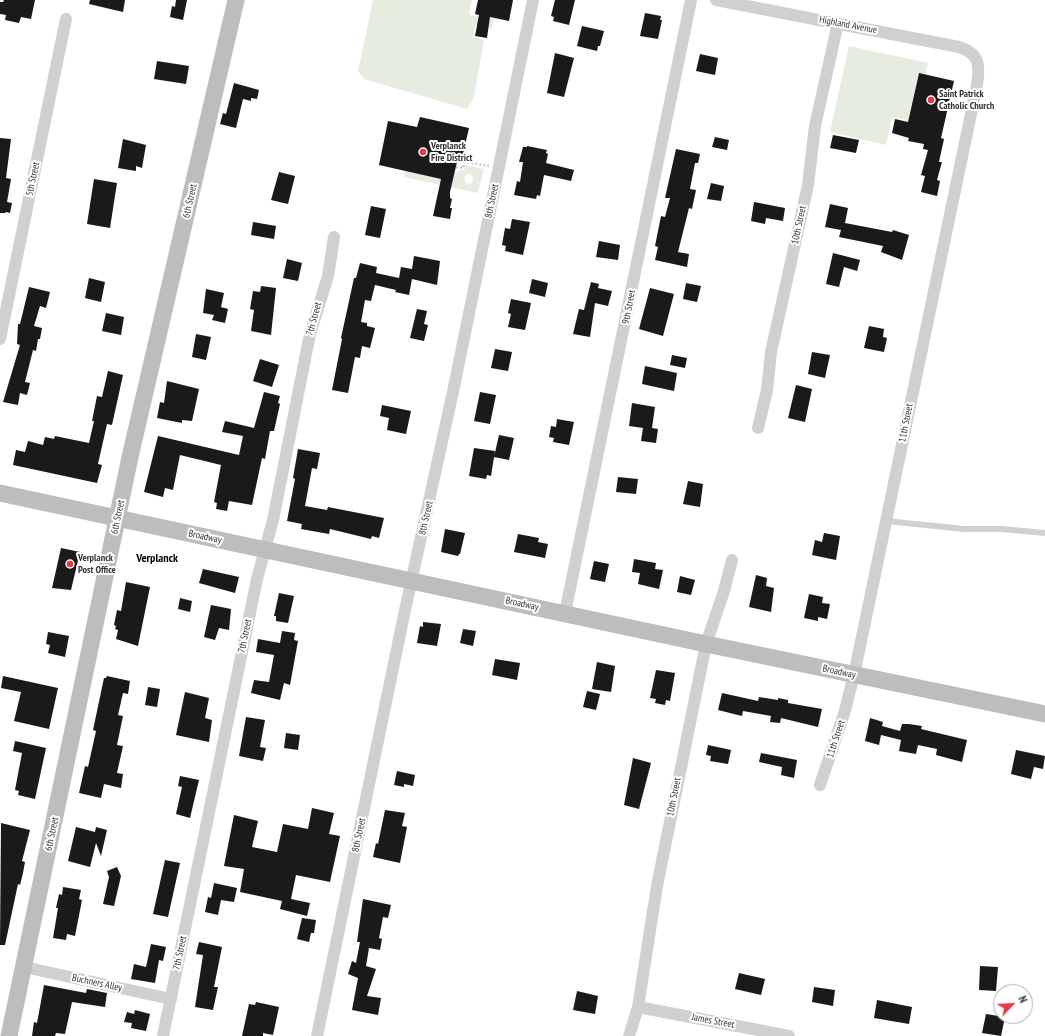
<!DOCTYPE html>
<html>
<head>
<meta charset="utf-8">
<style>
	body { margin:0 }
	#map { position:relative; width:1045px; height:1036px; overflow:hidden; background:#fff; font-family:"PT Sans Narrow",sans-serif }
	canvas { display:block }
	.north { position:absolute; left:993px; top:984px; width:40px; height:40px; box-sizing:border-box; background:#fff; border:1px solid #adadad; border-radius:50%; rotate:65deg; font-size:11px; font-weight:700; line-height:16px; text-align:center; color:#333 }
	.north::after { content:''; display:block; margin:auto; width:14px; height:18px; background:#e63946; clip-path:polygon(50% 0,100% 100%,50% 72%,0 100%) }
</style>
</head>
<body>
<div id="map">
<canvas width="1045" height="1036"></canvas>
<div class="north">N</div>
</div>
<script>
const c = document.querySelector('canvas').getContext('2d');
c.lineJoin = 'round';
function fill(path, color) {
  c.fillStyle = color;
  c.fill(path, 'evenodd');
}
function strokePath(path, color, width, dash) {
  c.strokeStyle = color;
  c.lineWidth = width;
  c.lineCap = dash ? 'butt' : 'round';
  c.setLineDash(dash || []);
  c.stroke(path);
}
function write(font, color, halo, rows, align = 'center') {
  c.font = font + ' "PT Sans Narrow",sans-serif';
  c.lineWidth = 4;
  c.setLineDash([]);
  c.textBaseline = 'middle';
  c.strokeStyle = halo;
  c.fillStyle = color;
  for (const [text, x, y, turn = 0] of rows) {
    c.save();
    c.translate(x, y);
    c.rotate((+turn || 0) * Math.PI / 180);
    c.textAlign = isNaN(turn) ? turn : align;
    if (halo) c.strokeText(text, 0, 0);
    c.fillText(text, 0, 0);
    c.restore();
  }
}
fill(new Path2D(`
	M373,0H472L469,15L494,19L492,28L475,25L473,37L484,40L474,97L467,109L364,79L358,71Z
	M849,46L928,63L925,76L918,74L908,120L892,117L886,145L830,132Z
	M465,165L484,169L478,193L404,177L405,171L453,181L455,172L464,170ZM470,174L473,177V181L470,184L466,183L464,179L466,175Z`), '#e6ecdf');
fill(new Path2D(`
	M4,0H35L31,19L21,17L19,23L5,20L6,15L0,14V2H3Z
	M90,0H125L123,12L89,4Z
	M176,0H187L183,20L170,17L172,6L175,7Z
	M478,0H513L509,21L490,17L487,38L475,36L479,15L475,14Z
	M555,0H575L569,25L553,21L554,17L551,16Z
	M645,13L661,16L660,20H662L658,39L640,36Z
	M582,26L604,31L600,46H598L597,51L577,46Z
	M555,53L574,58L564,97L547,93Z
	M700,54L718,58L715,75L696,71Z
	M157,61L189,66L186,84L154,79Z
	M919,73L954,81L941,138L944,139L939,162H942L937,180L940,181L937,196L921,192L925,176L921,175L928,150L923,149L924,144L908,141L909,138L892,133L895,119L908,122Z
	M234,83L259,90L257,99L251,98V101L243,99L236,128L220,124L223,113L226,114Z
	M420,117L469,128L461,163L457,162L450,192V198L452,199L450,208H452L450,219L433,216L441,179L379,165L388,121L417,127Z
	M833,135L859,140L856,153L830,148Z
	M715,137L729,140L727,150L712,147Z
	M0,138L11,139L6,178L11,179L7,202L12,203L10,213L6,212L5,213H0Z
	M123,139L146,145L142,168L136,166V171L118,168Z
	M527,146L547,150L546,153L548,154L546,163L574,170L571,181L544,175L540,196L537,195L536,199L514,195L517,181L520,182L523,162H519L523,147H527Z
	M676,149L700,154L698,163H695L690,189L696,190L692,209L689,208L678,252L689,254L687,267L655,260L658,247L655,246L661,216L665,217L670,198H665Z
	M279,172L295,176L288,204L271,200Z
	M94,179L117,183L110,228L87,224Z
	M711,183L724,186L721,201L707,199Z
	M754,202L785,208L783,221L766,218L765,224L751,221Z
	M830,204L848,208L845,223L892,232L893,230L909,235L902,260L881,252L883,246L839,237L841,230L825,227Z
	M371,206L386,209L380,238L365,235Z
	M512,219L530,222L523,255L505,251L506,246L502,245L505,228L510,229Z
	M253,222L276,226L274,239L251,235Z
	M599,241L620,245L618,260L596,257Z
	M833,253L860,260L857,271L844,267L839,287L826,284Z
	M414,256L440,261L437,285L412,279L409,295L395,292L396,290L375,285L371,301L365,300L361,322L367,323V326L375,328L370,348L362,346L360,358L355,357L348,393L332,390L342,339L341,338L354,278H356L360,263L377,267L376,273L399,278L401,267L412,269Z
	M287,259L302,263L298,281L283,278Z
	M89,278L105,282L101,302L85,298Z
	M532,279L548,283L545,297L529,293Z
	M591,282L599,284L598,288L612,291L608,306L595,303L590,337L573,334L579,309L584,310Z
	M686,283L701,286L697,302L683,299Z
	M261,286L276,288L271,335L251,331L254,310L250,309L253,291L260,292Z
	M29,287L50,292L46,308L40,306L34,326L42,328L40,339H38L36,351L33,350L25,382L30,383L27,395L20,393L18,405L3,402L20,345L17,344L18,324H20Z
	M650,288L674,294L663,336L639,329Z
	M206,289L224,293L221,307L228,309L225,323L212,320L214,315L203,313Z
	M511,299L531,303L525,330L508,327L511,314L508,313Z
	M417,309L427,311L424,324L428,325L424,341L410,338Z
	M106,313L124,317L121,335L102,331Z
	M869,326L884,329L883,337L887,338L884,352L864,348Z
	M196,334L211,337L206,360L192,357Z
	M495,349L512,352L508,371L491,368Z
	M812,352L830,355L825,378L808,374Z
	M672,355L687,358L685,368L670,365Z
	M260,359L279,365L272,387L253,381Z
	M645,366L677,373L674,391L642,384Z
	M108,371L123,375L112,425L107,424L98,464L102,465L97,483L13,465L16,450L25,452L28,441L43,445L45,437L54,439L55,436L89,443L94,421H92L97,396L102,397Z
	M167,381L199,389L192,421L182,420V423L157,418L160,402L164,403Z
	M796,385L812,389L805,422L788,418Z
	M264,392L280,396L278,403L280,404L274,431H270L265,459L262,458L252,505L229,501L227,511L216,509L217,503L214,502L221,465L180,455L173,490L165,488L163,497L144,492L158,436L239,455L243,436L222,432L225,421L254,428Z
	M480,392L496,395L490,424L474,421Z
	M632,403L655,407L652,428L658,429L656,443L641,441L643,428L629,426Z
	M382,405L411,411L406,434L387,430L389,418L380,416Z
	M557,419L574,422L569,445L553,442L554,438L549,437L551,426L556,427Z
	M499,435L514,438L509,460L494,457Z
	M474,448L495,451L491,476L487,475L486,479L469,476Z
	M298,449L320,453L317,469L312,468L305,506L327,510L328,507L384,518L379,538L372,536L371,539L330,529L329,534L301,529L302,524L287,521L295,479L293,478Z
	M618,477L638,479L636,494L616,492Z
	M688,481L703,484L700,507L683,504Z
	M445,529L465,533L460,554H459L458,556L441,552Z
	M824,533L840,536L836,560L812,555L815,540L822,542Z
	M518,534L539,538L538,542L548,544L545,558L514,552Z
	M61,548L80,552L71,590L52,588Z
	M634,559L656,563L655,569L663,570L659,589L638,584L640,573L632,572Z
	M594,561L609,564L605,582L590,579Z
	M203,569L239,577L235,593L199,583Z
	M756,575L767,578L766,586L774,588L771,612L749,607Z
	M680,576L695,580L691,595L677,592Z
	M126,582L150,587L138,646L116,639L118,630L115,629L116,626L114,625L117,610L121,611Z
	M279,593L294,596L288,623L276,621V616H274Z
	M809,594L823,597L822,603L830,604L827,619L818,617V621L804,618Z
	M180,598L192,601L190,612L178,609Z
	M211,605L231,609L229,630L219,628L215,640L204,637Z
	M423,622L441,624L437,646L417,643L420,626L423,627Z
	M463,629L476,631L473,646L460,643Z
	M282,631L295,633L294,640L298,641L290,685L284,683L280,700L251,693L254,680L269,682L274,655L256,652L258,639L280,643Z
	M48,632L69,636L65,657L48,653L50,645L46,644Z
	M495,659L520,663L517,680L492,675Z
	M597,662L615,666L611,692L592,689Z
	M656,670L675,673L670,701L666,700L665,705L655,703L656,699L650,698Z
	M3,676L58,688L49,729L14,721L21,692L1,688Z
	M107,676L130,681L128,694L123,693L118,715L123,716L117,745L123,746L117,773L123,774L121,788L104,784L101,798L79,793L85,766L88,767L96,731L93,730L104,678H106Z
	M148,687L160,689L157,707L145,705Z
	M587,691L600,694L596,710L583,707Z
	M185,692L209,698L205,718L212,720L209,742L176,735Z
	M722,693L758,701L759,697L778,700V698L788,700V703L822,709L818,727L781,718L780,723L770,722L771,716L743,711L742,716L718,710Z
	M246,717L265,720L260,747L266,748L263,761L239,756Z
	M870,718L883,722L882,726L900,731L902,724H909L922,726L921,729L967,740L962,762L936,755L937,749L918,745L916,754L899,751L901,740L881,735L879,745L865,741Z
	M286,733L300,735L298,750L284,748Z
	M15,741L46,748L35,799L18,795L19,791L15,790L22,753L13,751Z
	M708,745L731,750L728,764L710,761L711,756L706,755Z
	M1016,750L1045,756L1043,769L1034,767L1031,779L1011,774Z
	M761,753L797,760L794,778L781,775L782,767L759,762Z
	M633,758L651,763L639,809L624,805Z
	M397,771L415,775L413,786L404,784V787L394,785Z
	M180,776L199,780L190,818L176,814L182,787L178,786Z
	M312,808L334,813L329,834L340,836L330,882L296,875L291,899L310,903L307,916L280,909L282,901L240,892L244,869L224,866L234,815L258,821L252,847L277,852L283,824L308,829Z
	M385,810L405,813L402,826L407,827L400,863L373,857L376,843L378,844Z
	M1,823L30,830L22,861L25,862L23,873L20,885L18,884L5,945H0Z
	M76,827L95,832L96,827L107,830L101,856L96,843L90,867L68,861Z
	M165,860L180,863L168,917L153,914Z
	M117,867L121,876L114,906L103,904L109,877L107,871Z
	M214,883L237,888L234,902L221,900L218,915L205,912L208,897L211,898Z
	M63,887L81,890L79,899L82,900L75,936L67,934L66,940L53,938L58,908H56L59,894L62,895Z
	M363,899L391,905L388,918L383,917L379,938L382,939L380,950L369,948L366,966L376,969L367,996L381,998L378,1015L352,1010L358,978L348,974L352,961L356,963L360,942H357Z
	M302,918L316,920L314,933H311L309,942L297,939Z
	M199,942L222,947L214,987H218L213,1010L195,1007L203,955L196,954Z
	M151,944L166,947L163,961L159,960L155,983L131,979L134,964L146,967Z
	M980,966L998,967L996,991L979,990Z
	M739,973L765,979L761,995L735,989Z
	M44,985L86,993L87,989L107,993L105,1007L72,1002L65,1034L56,1033L55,1036H32L34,1022L37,1023Z
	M814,987L835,990L833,1006L812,1002Z
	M577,991L598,996L595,1014L573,1010Z
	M877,1000L912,1007L909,1024L874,1018Z
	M256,1002L279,1007L273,1035L263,1033V1036H242L249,1004L255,1005Z
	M135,1010L150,1014L146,1031L131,1028L132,1023L124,1022L127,1012L134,1014Z
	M986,1014L1005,1017L1001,1036L982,1033Z`), '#1a1a1a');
strokePath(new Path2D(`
	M456,167L463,168L465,162L489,166`), '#cdcdcd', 2.5, [2, 2]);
strokePath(new Path2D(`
	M886,521L964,529H1002L1045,533`), '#d0d0d0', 6);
strokePath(new Path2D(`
	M716,0L959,47C980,54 980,65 977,85L854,675L844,714L820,785
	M0,339L66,19
	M758,428L767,390L771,352L808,185L815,126L838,23
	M565,613L691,0
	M24,967L171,999
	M638,1007L789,1036
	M163,1036L257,579L273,520L310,334L328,276L334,237
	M317,1036L405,610L454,387L533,0
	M629,1036L638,1007L657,886L706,644L724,591L732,560`), '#d0d0d0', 12);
strokePath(new Path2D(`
	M0,493L706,644L1045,714
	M9,1036L130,457L236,0`), '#bdbdbd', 17);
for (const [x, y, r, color] of [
	[931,100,4,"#e63946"],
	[423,152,4,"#e63946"],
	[70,564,4,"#e63946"]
]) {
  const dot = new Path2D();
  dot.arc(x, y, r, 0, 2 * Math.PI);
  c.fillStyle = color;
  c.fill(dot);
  strokePath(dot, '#fff', 1.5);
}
write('10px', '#333', '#fff', [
	["Highland Avenue",848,25,11],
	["5th Street",33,179,-78],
	["6th Street",190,201,-77],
	["8th Street",492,201,-78],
	["10th Street",799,225,-78],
	["9th Street",629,307,-79],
	["7th Street",314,319,-75],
	["11th Street",906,423,-79],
	["6th Street",118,517,-78],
	["8th Street",426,518,-77],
	["Broadway",205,537,12],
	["Broadway",522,604,12],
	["7th Street",245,636,-78],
	["Broadway",839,672,12],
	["11th Street",836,739,-72],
	["10th Street",674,797,-79],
	["6th Street",52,834,-78],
	["8th Street",359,835,-78],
	["7th Street",180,953,-78],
	["Buchners Alley",97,983,12],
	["James Street",713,1021,11]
]);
write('bold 10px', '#333', '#fff', [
	["Saint Patrick",939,94],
	["Catholic Church",939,106],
	["Verplanck",431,146],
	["Fire District",431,158],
	["Verplanck",78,558],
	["Post Office",78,570]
], 'left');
write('bold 12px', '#000', '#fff', [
	["Verplanck",157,559]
]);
</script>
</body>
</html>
